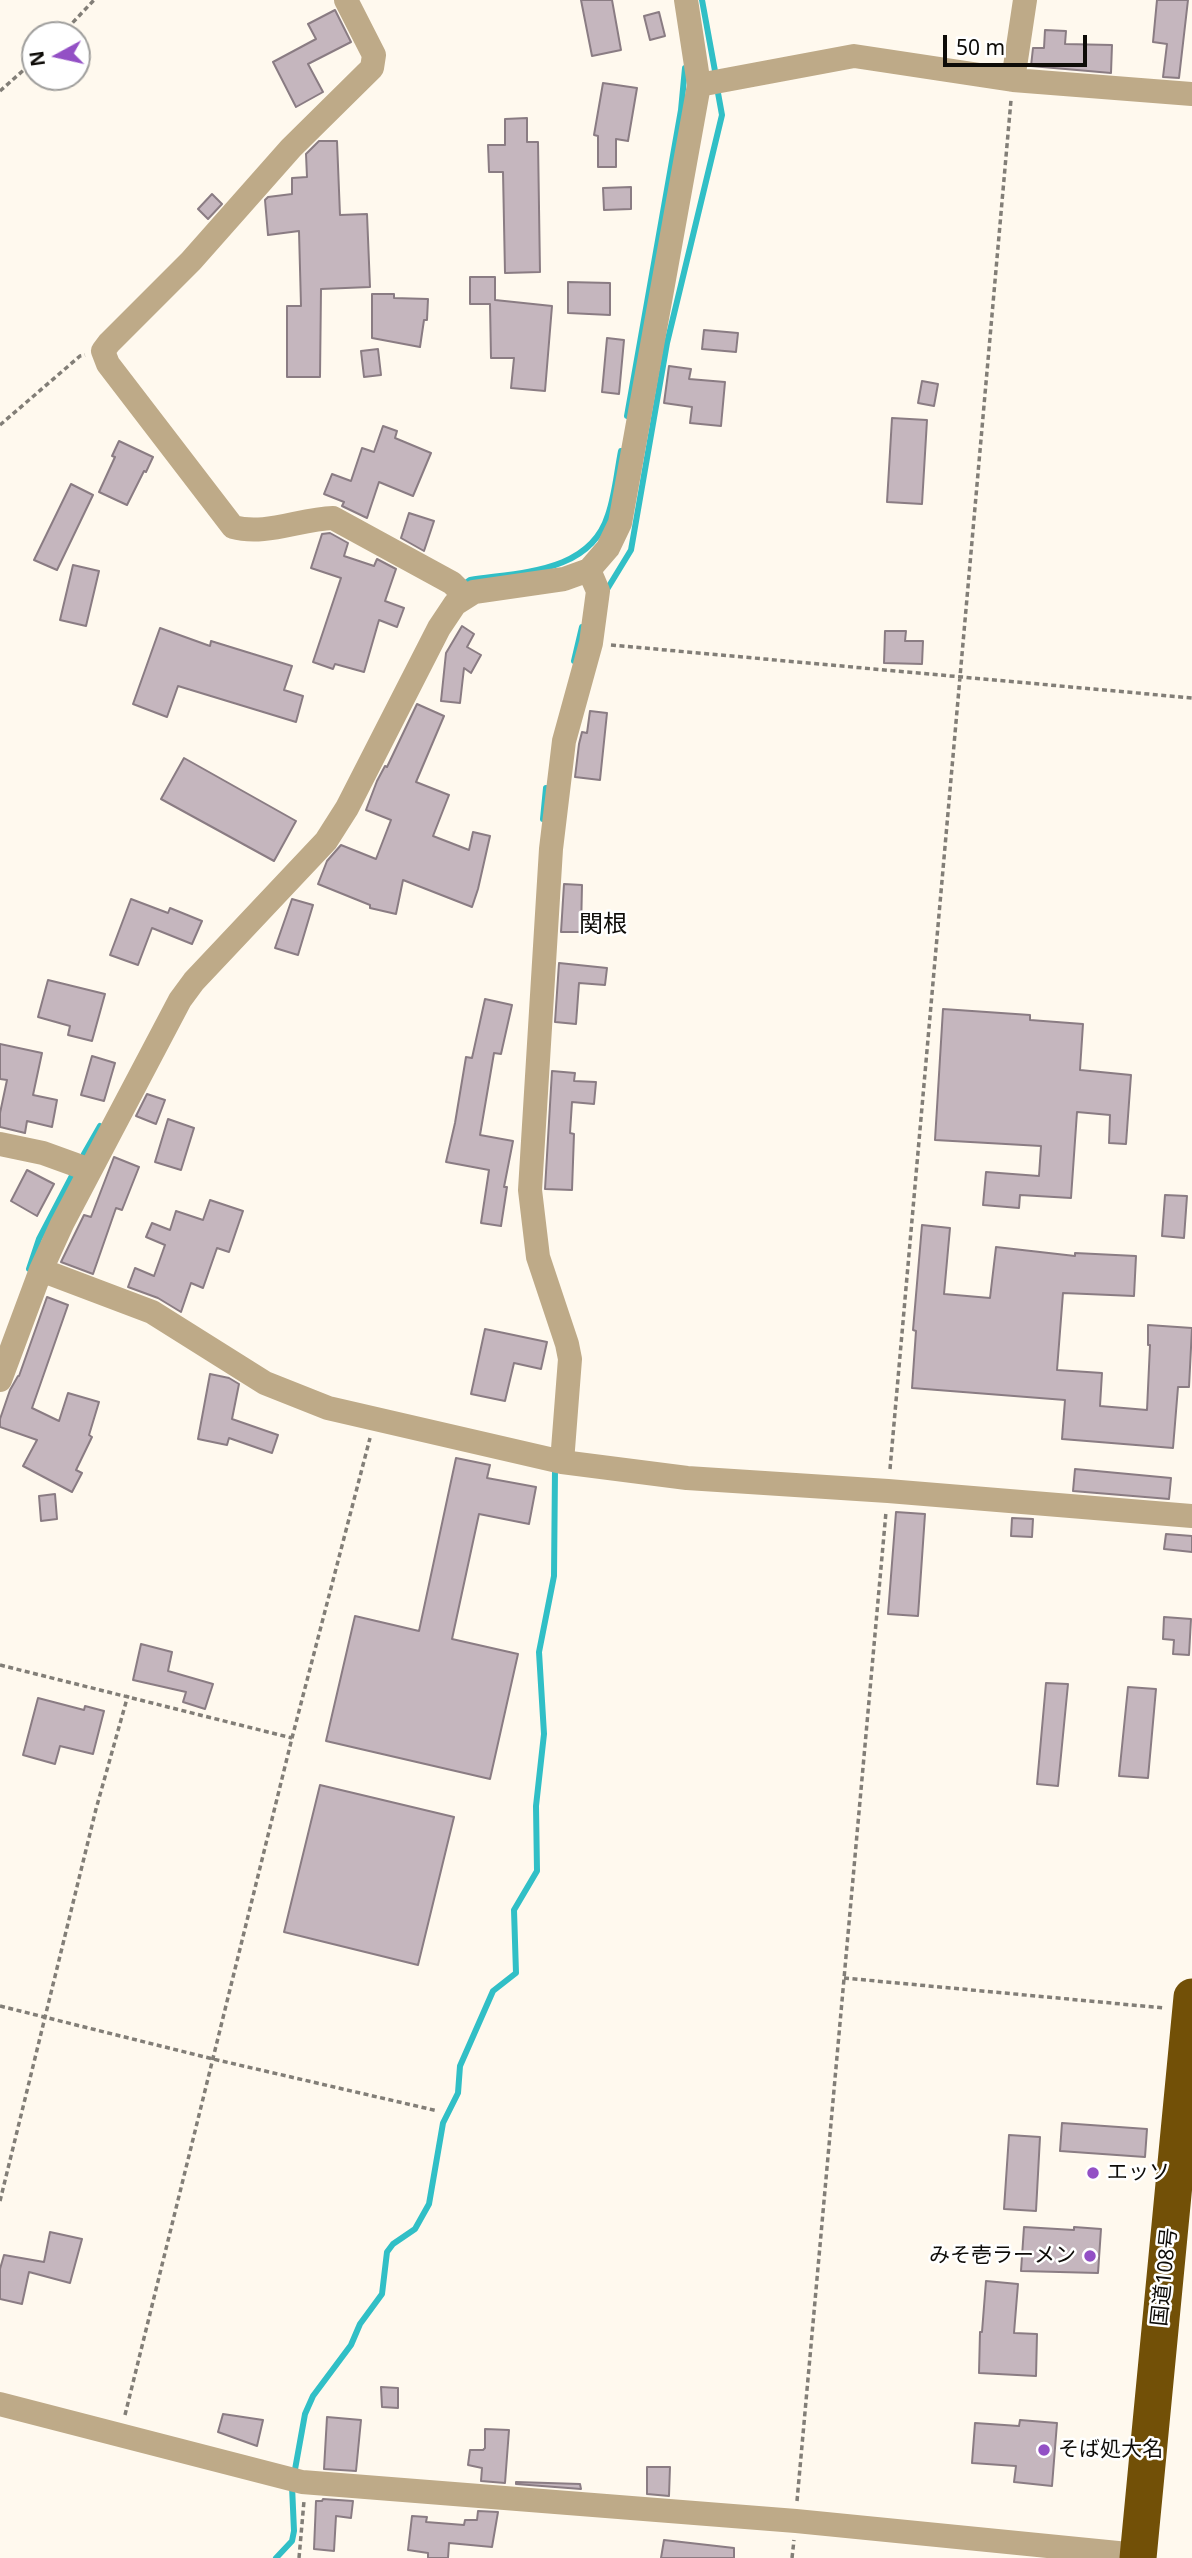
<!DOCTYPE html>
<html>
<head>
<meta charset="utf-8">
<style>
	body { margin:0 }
	#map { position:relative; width:1192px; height:2558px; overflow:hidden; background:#fff9ee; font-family:"Noto Sans",sans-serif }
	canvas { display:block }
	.north { position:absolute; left:21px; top:21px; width:70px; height:70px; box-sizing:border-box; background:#fff; border:2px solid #9f9e9c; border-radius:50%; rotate:262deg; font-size:19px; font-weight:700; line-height:28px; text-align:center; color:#0e0c08 }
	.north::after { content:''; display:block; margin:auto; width:24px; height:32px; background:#9350c5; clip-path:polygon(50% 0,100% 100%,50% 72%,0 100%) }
	.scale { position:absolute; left:943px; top:35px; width:144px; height:32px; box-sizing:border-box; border:4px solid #0e0c08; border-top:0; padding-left:9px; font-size:21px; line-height:24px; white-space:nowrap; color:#0e0c08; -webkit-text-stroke:5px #fff; paint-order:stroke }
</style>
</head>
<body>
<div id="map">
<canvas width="1192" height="2558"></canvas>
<div class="north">N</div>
<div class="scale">50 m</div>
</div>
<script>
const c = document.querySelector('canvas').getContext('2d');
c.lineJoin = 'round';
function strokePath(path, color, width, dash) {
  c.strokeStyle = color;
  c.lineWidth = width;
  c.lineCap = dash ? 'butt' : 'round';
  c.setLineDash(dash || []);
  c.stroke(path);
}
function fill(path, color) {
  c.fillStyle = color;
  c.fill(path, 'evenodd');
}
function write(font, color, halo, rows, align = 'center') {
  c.font = font + ' "Noto Sans","Noto Sans JP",sans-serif';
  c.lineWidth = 5;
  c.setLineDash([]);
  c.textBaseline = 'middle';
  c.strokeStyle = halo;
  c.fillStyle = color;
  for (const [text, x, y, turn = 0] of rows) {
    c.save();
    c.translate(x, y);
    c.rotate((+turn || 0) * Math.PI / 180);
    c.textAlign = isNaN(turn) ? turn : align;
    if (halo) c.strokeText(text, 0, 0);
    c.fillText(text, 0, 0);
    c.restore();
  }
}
strokePath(new Path2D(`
	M702,0L715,71
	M627,416L681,110L685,68
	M463,585L470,580C521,572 590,573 608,515C615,495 617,471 621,451
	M606,591L631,550L667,343L722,115L718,93
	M574,661L582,627
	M543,819L546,788
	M84,1154L100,1126
	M29,1269L39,1239L74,1172
	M294,2475L305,2414L313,2396L351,2345L360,2324L382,2294L387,2252L393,2244L415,2229L429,2204L443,2123L458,2093L460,2066L493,1991L516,1973L514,1910L537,1871L536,1806L544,1734L539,1652L554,1576L555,1470
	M276,2558L292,2541L294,2531L292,2486`), '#31bfc6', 6);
const building = new Path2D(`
	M581,0H612L621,50L592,56Z
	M1157,0H1188L1179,78L1163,77L1167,44L1153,42Z
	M335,10L351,42L308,64L323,92L296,107L273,62L316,39L308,24Z
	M659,12L665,36L650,40L644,16Z
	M1045,30L1066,31L1065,44L1112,45L1111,73L1031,66L1033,48H1044Z
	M603,83L637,88L628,141L616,139V167H598V136L594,135Z
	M527,118V142H538L540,272L505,273L503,172H489L488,145H505V119Z
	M319,141H337L340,215L367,214L370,287L321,289L320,377H287V306H301L299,231L268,235L265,200L268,197L292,194V178L307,177L306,154Z
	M631,187V209L604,210L603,188Z
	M212,194L222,204L208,219L198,209Z
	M470,277H495V300L552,306L545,391L511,388L514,358H491L490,304H470Z
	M568,282L610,283V315L568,313Z
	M372,294H394V298L428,299L427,320H424L420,347L372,338Z
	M704,330L738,333L736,352L702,349Z
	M607,338L624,340L619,394L602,392Z
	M378,349L381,375L364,377L361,351Z
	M669,366L691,369L689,379L725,382L721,426L690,423L692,407L664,403Z
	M922,381L938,384L934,406L918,403Z
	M892,418L927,420L922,504L887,502Z
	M383,426L397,431L395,438L431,453L413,496L379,482L367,518L342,506L344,502L324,494L332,474L351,481L362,448L374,452Z
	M119,441L153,457L146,472L144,471L127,505L99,492L115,457L112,456Z
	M71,484L93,495L57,570L34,560Z
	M409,513L434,521L424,551L401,538Z
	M330,533L348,543L344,556L374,566L377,559L396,569L385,601L404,608L397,627L379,620L364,672L335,664L333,669L313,662L341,578L311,568L322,534Z
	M73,565L99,571L86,626L60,620Z
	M462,626L474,634L467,647L481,655L471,673L464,668L460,703L441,701L446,653Z
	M160,628L210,646L211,641L292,666L284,690L303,696L296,722L178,686L167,717L133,704Z
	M885,631H906L905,641H923L922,664L884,663Z
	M417,704L444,716L416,782L449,795L433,836L469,850L473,832L490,836L478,889L472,907L403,880L396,914L370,908V905L318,884L327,861L341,845L376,859L391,820L366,810L377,781L385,766L387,767Z
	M590,711L607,713L600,780L575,777L579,744L582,732L587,733Z
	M184,758L296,821L274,861L161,799Z
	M564,884L582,885L581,932H561Z
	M131,899L168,913L170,908L202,921L192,944L152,928L138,965L110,955Z
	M292,899L313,905L298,955L275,948Z
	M559,963L607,968L605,985L579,983L576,1024L555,1022Z
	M48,980L105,994L92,1041L68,1035L70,1026L38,1017Z
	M485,999L512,1005L501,1054L494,1053L480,1135L513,1141L504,1187H507L501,1226L481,1223L489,1170L446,1162L455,1123L466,1057L472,1058Z
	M943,1009L1030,1015V1020L1083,1024L1080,1070L1131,1075L1126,1144L1109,1143L1110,1115L1077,1112L1071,1198L1020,1195L1019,1208L983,1205L986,1172L1039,1176L1041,1146L935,1140Z
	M0,1044L42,1053L33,1095L57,1100L52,1127L27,1121L25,1133L0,1127V1113L7,1080L0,1079Z
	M92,1056L115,1063L104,1101L81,1095Z
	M552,1071L575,1073L574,1081L596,1082L594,1104L572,1102L570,1133L574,1134L572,1190L545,1189Z
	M147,1094L165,1100L156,1124L136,1116Z
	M168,1119L194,1128L181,1170L155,1162Z
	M114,1157L139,1167L122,1210L116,1208L93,1274L61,1262L84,1215L91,1217Z
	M27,1170L54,1184L37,1216L11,1201Z
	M1165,1195L1187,1196L1184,1238L1162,1236Z
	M210,1200L243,1211L229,1252L217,1248L203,1288L191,1283L181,1312L158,1298L128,1287L135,1268L154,1276L165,1245L146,1237L152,1223L170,1230L176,1211L203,1220Z
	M922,1225L950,1228L944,1294L990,1298L996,1247L1075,1256V1253L1136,1256L1134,1296L1063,1293L1057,1370L1102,1373L1100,1406L1147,1410L1150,1345H1148V1325L1192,1328L1189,1387H1178L1173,1448L1062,1439L1065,1400L912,1388L916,1331L913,1330Z
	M47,1297L68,1305L32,1408L59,1421L68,1393L99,1402L89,1435L92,1437L76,1470L82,1473L72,1492L23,1466L37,1440L0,1427V1419L10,1390L18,1376H19Z
	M485,1329L547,1342L541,1369L514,1363L505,1401L471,1394Z
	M210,1374L229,1378L239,1384L232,1419L278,1435L272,1453L229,1438L227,1445L198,1439Z
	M456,1458L490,1465L487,1478L536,1487L529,1524L479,1514L452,1639L518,1654L490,1779L326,1741L355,1616L419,1631Z
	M1075,1469L1171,1478L1169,1499L1073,1491Z
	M55,1494L57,1519L41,1521L39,1496Z
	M896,1512L925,1514L918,1616L888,1614Z
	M1012,1518L1033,1519L1032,1537L1011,1536Z
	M1166,1534L1192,1536V1552L1164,1549Z
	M1164,1617L1191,1619L1189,1655L1173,1654L1174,1640L1163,1639Z
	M141,1644L172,1652L168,1671L213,1684L205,1709L183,1702L186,1692L133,1680Z
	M1046,1683L1068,1684L1058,1786L1037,1784Z
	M1128,1687L1156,1689L1148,1778L1119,1776Z
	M38,1698L84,1710L85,1706L104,1711L93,1754L60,1746L55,1764L23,1755Z
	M320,1785L454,1817L418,1965L284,1932Z
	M1062,2123L1147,2129L1145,2157L1060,2151Z
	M1009,2135L1040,2137L1036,2211L1004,2209Z
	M1024,2227L1074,2230V2227L1101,2229L1098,2273L1021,2271Z
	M50,2232L82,2239L70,2283L29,2272L22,2304L0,2299V2269L4,2255L44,2262Z
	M986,2281L1018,2284L1014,2333L1037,2334L1036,2376L979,2373L980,2332H982Z
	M381,2387L398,2388V2408L382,2407Z
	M223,2414L263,2420L257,2446L218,2432Z
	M327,2417L361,2420L356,2471L324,2469Z
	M1020,2420L1057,2423L1052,2486L1014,2482L1016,2466L972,2463L975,2423L1019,2426Z
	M485,2429L509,2430L505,2483L481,2481L482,2468L468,2465L470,2450H483L485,2448Z
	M647,2467H670L669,2496L647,2494Z
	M516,2482L580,2484L581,2489L516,2484Z
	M323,2499L353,2501L351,2518L336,2516L334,2551L314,2549L316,2501H322Z
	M478,2511L498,2512L492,2547L449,2543L448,2558H428V2553L408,2550L412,2516L427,2517L426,2522L464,2525L465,2520H477Z
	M664,2540L734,2548V2558H661Z`);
fill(building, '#c5b6be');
strokePath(building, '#8a7c83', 2);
strokePath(new Path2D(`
	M61,35L94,0
	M0,91L35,60
	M0,425L80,356L85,355
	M611,645L1192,698
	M890,1469L1011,100
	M0,1665L292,1738
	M844,1978L1164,2008
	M0,2006L213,2059L438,2111
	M0,2201L96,1809L128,1695
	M125,2415L292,1738L370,1438
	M797,2501L886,1512
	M299,2558L304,2501
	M792,2558L794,2540`), '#827e77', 3.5, [5, 3.5]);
strokePath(new Path2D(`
	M346,0L374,55L372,68L291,148L191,261L109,343L103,351L108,364L233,527C265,536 300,519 333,518L452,583L465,596
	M1013,80L1025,0
	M699,85L854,56L1013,80L1192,94
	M0,1144L43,1153L90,1170
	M41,1270L152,1312L265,1383L328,1408L562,1462L687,1478L888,1491L1192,1516
	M0,1380L41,1270L62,1224L180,1000L194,981L326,841L347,808L439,628L455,604L474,592L564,579L589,570L608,548L620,523L699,85L686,0
	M562,1462L570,1359L567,1344L538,1257L530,1190L551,849L564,741L591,643L598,591L589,570
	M0,2404L302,2482L796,2521L1138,2555`), '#beaa88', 24);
strokePath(new Path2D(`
	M1138,2558L1192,1997`), '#725007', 37);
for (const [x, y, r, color] of [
	[1093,2173,7,"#9350c5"],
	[1090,2256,7,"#9350c5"],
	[1044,2450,7,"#9350c5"]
]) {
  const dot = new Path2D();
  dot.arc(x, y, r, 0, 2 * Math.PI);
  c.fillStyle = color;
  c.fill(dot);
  strokePath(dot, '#fff', 2.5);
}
write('21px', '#0e0c08', '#fff', [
	["エッソ",1107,2173],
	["みそ壱ラーメン",1076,2256,"right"],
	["そば処大名",1058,2450]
], 'left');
write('21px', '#0e0c08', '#fff', [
	["国道108号",1165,2277,-84]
]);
write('24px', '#0e0c08', '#fff', [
	["関根",603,925]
]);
</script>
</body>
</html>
